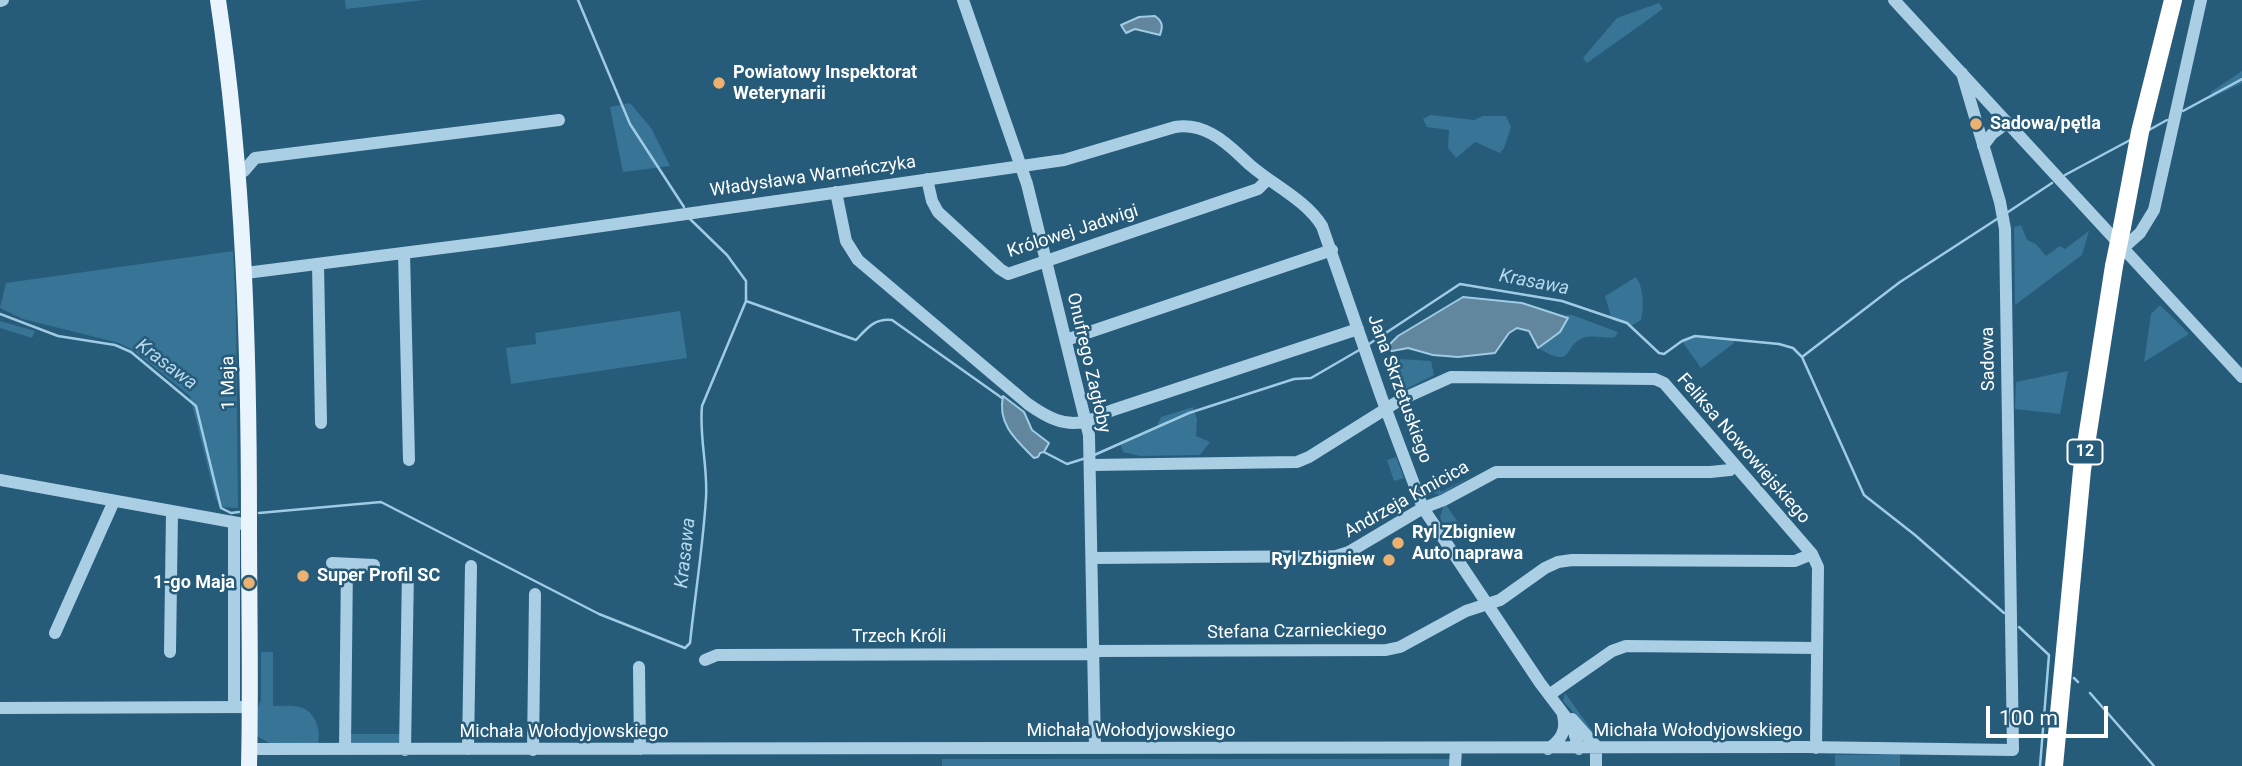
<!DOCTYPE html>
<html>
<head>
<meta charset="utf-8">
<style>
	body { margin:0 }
	#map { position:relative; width:2242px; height:766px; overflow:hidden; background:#265b7a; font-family:Roboto,sans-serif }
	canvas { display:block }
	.scale { position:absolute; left:1986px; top:706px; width:122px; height:32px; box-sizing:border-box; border:4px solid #fff; border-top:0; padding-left:9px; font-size:21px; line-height:24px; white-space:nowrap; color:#fff; -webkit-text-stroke:5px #265b7a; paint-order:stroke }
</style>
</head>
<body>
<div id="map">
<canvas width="2242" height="766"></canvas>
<div class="scale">100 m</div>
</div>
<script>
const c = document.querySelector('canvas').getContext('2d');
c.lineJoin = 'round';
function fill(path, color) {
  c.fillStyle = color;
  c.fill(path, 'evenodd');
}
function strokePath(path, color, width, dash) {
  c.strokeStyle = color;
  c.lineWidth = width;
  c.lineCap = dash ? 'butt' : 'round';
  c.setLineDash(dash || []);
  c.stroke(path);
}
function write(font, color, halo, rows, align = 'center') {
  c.font = font + ' Roboto,sans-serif';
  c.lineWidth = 5;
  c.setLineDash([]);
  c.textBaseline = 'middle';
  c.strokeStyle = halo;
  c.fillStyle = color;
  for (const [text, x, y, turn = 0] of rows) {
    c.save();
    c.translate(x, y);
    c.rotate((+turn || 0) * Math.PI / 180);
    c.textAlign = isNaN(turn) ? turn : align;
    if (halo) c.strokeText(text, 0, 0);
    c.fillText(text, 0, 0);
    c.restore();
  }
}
fill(new Path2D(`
	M345,0H424L346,9Z
	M1659,3L1663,9L1587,63L1583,58L1617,18Z
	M2242,71V83L2209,99L2212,91Z
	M630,103L651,128L670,166L623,172L610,107Z
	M1431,115L1474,120L1483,116H1506L1511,127L1504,148L1500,153L1475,142L1456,158L1448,148L1449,130L1427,127L1423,119Z
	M2021,225L2027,240L2036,244L2046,256L2060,246L2065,249L2089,231L2082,255L2015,305L2014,227Z
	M233,251L236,311L238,508L220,507L215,496L190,396L133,350L119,343L23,319L0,308L6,283Z
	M1636,277C1644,288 1644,308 1641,320L1631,326L1612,320L1605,296Z
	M2160,305L2189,334L2144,362L2151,314Z
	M680,311L687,358L511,384L506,348L536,344L535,333Z
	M1566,315H1572L1618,332L1615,337C1604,339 1594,334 1583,338C1561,347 1576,370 1538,348L1560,332L1568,318Z
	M0,321L35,331L32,338L0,328Z
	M1695,336L1734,340V343L1701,368L1682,341Z
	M1384,358L1431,361L1434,375L1396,394Z
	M2068,371L2060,414L2015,409L2016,382Z
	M1193,407L1197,419L1196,436L1210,442L1200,455L1140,456L1123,452L1120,443L1156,428L1161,417Z
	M1396,457L1404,478L1394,481L1387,460Z
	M1475,474L1440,495L1425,490L1422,483L1431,487L1437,485L1441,492Z
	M1446,505L1462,528L1453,538L1440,518L1443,507Z
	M261,652H273V706C282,706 295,705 303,708C316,714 321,731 318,743H269L257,736L258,707L261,700Z
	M1565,693L1593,732L1598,734L1601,739L1594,735L1563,701Z
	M349,734H402V739L397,743H351Z
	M1900,754V766H1835V755Z
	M942,759H1451V766H942Z`), '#377496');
const water = new Path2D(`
	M1155,16C1163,22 1163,26 1160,35L1135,29L1126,33L1121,25L1139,17Z
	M1463,297L1522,303L1568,318L1560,332L1538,348L1529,331L1517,328L1509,333L1495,353L1458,357L1433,355L1408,348L1392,351L1386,348L1398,336Z
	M1003,396L1024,412L1032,430L1049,443L1044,452L1040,453L1038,457L1034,458C1016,440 997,424 1003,396Z`);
fill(water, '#61869d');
strokePath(water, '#9fcce4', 2);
strokePath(new Path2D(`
	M578,0L630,124L684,207
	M2183,111L2242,79
	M2149,130L2167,120
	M2065,175L2132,139
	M2008,212L2052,183
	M690,219L727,255L746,281V301
	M0,314L58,336L115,345L131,352L196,406L221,508L231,513L239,512
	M1366,346L1460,284L1562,301L1627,323L1659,353L1664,354L1682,341L1695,336L1779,344L1793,348L1802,357L1864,495L1915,535L2004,613
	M1802,357L1900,282L1997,219
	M1044,452L1067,464L1086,458
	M1092,456L1189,413L1294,379L1311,378L1361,349
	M259,513L381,502L599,614L685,648L690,643C695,595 703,546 706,498C708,467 699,437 702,406L746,301L856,340C867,328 875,318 892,320L1002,398
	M2019,627L2049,655L2040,766
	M2074,678L2078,682
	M2090,693L2154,766`), '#9fcce4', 2.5);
strokePath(new Path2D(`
	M963,0L1027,184L1089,435L1095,748
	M1894,0L2242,377
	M0,1L3,0
	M1983,146L1992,134L2007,123
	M238,171H244L255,158L559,120
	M927,179L932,201L938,212L1000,269L1008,274L1258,189L1268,179
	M836,192L846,241L858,260L1028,404C1045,416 1065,428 1087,421C1096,419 1104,413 1113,410L1358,329
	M2122,249L2140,233L2154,210L2201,0
	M404,253L409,460
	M318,264L321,423
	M246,273L497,241L1064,160L1175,127C1187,125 1201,128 1212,134C1227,142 1238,154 1250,165C1273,185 1306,200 1322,226L1381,396L1423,508L1540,683L1565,716L1574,732L1579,749
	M1066,340L1332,250
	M1091,465L1297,462L1309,457L1400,400L1451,377L1655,379L1664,383L1812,554L1818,567L1816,748
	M0,480L249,525
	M1092,558L1336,556L1349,552L1423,508L1444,500L1496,472H1710L1730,470L1735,466
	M332,563L374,565
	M55,633L114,501
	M1094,651L1386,650L1400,647L1466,611L1500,600L1545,568L1558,562L1572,560L1795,561L1812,554
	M170,652L172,512
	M705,660L717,655L1094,654
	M639,667L640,749
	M1549,695L1612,651L1626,646L1817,648
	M234,707V523
	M0,708L249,707
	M1572,719L1596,746V766
	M249,749L1805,747L2013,750L2005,229L2000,202L1962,73
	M345,749L347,564
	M468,749L471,566
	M1548,749C1561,740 1567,731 1563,715
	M405,750L408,571
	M533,750L535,594
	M1455,766L1456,749`), '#aacfe4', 12);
strokePath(new Path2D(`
	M218,0C244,173 249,347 249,523C249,604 251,685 249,766`), '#eaf4fc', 16);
strokePath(new Path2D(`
	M2122,227L2140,132L2173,0
	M2054,766L2082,470L2114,266`), '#fff', 18);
strokePath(new Path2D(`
	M2114,266L2122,227`), '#fff', 18);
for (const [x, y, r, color] of [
	[719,83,7,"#ecb170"],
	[1976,124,7,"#ecb170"],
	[1398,543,7,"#ecb170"],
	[1389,560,7,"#ecb170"],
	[303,576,7,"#ecb170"],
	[249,583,7,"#ecb170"]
]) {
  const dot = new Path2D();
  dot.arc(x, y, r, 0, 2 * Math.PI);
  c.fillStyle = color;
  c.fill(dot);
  strokePath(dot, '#265b7a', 2.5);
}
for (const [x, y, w] of [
	[2085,452,35]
]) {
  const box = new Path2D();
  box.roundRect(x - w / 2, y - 12.5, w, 25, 5);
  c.fillStyle = '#265b7a';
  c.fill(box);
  strokePath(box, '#fff', 2);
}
write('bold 16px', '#fff', null, [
	["12",2085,452]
]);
write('bold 18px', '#fff', '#265b7a', [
	["Powiatowy Inspektorat",733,73],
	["Weterynarii",733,94],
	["Sadowa/pętla",1990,124],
	["Ryl Zbigniew",1412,533],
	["Auto naprawa",1412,554],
	["Ryl Zbigniew",1375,560,"right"],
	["Super Profil SC",317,576],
	["1-go Maja",235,583,"right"]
], 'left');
write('18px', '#fff', '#265b7a', [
	["Władysława Warneńczyka",813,177,-8],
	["Królowej Jadwigi",1073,232,-18],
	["Sadowa",1989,359,-91],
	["Onufrego Zagłoby",1088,363,77],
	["1 Maja",229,383,-91],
	["Jana Skrzetuskiego",1399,389,70],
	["Feliksa Nowowiejskiego",1743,449,49],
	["Andrzeja Kmicica",1407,500,-29],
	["Stefana Czarnieckiego",1297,632,-1],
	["Trzech Króli",899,637],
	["Michała Wołodyjowskiego",1131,731],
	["Michała Wołodyjowskiego",1698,731],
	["Michała Wołodyjowskiego",564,732]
]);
write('italic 19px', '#b5d8ec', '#265b7a', [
	["Krasawa",1534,283,11],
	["Krasawa",166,365,37],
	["Krasawa",686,553,-84]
]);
</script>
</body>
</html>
